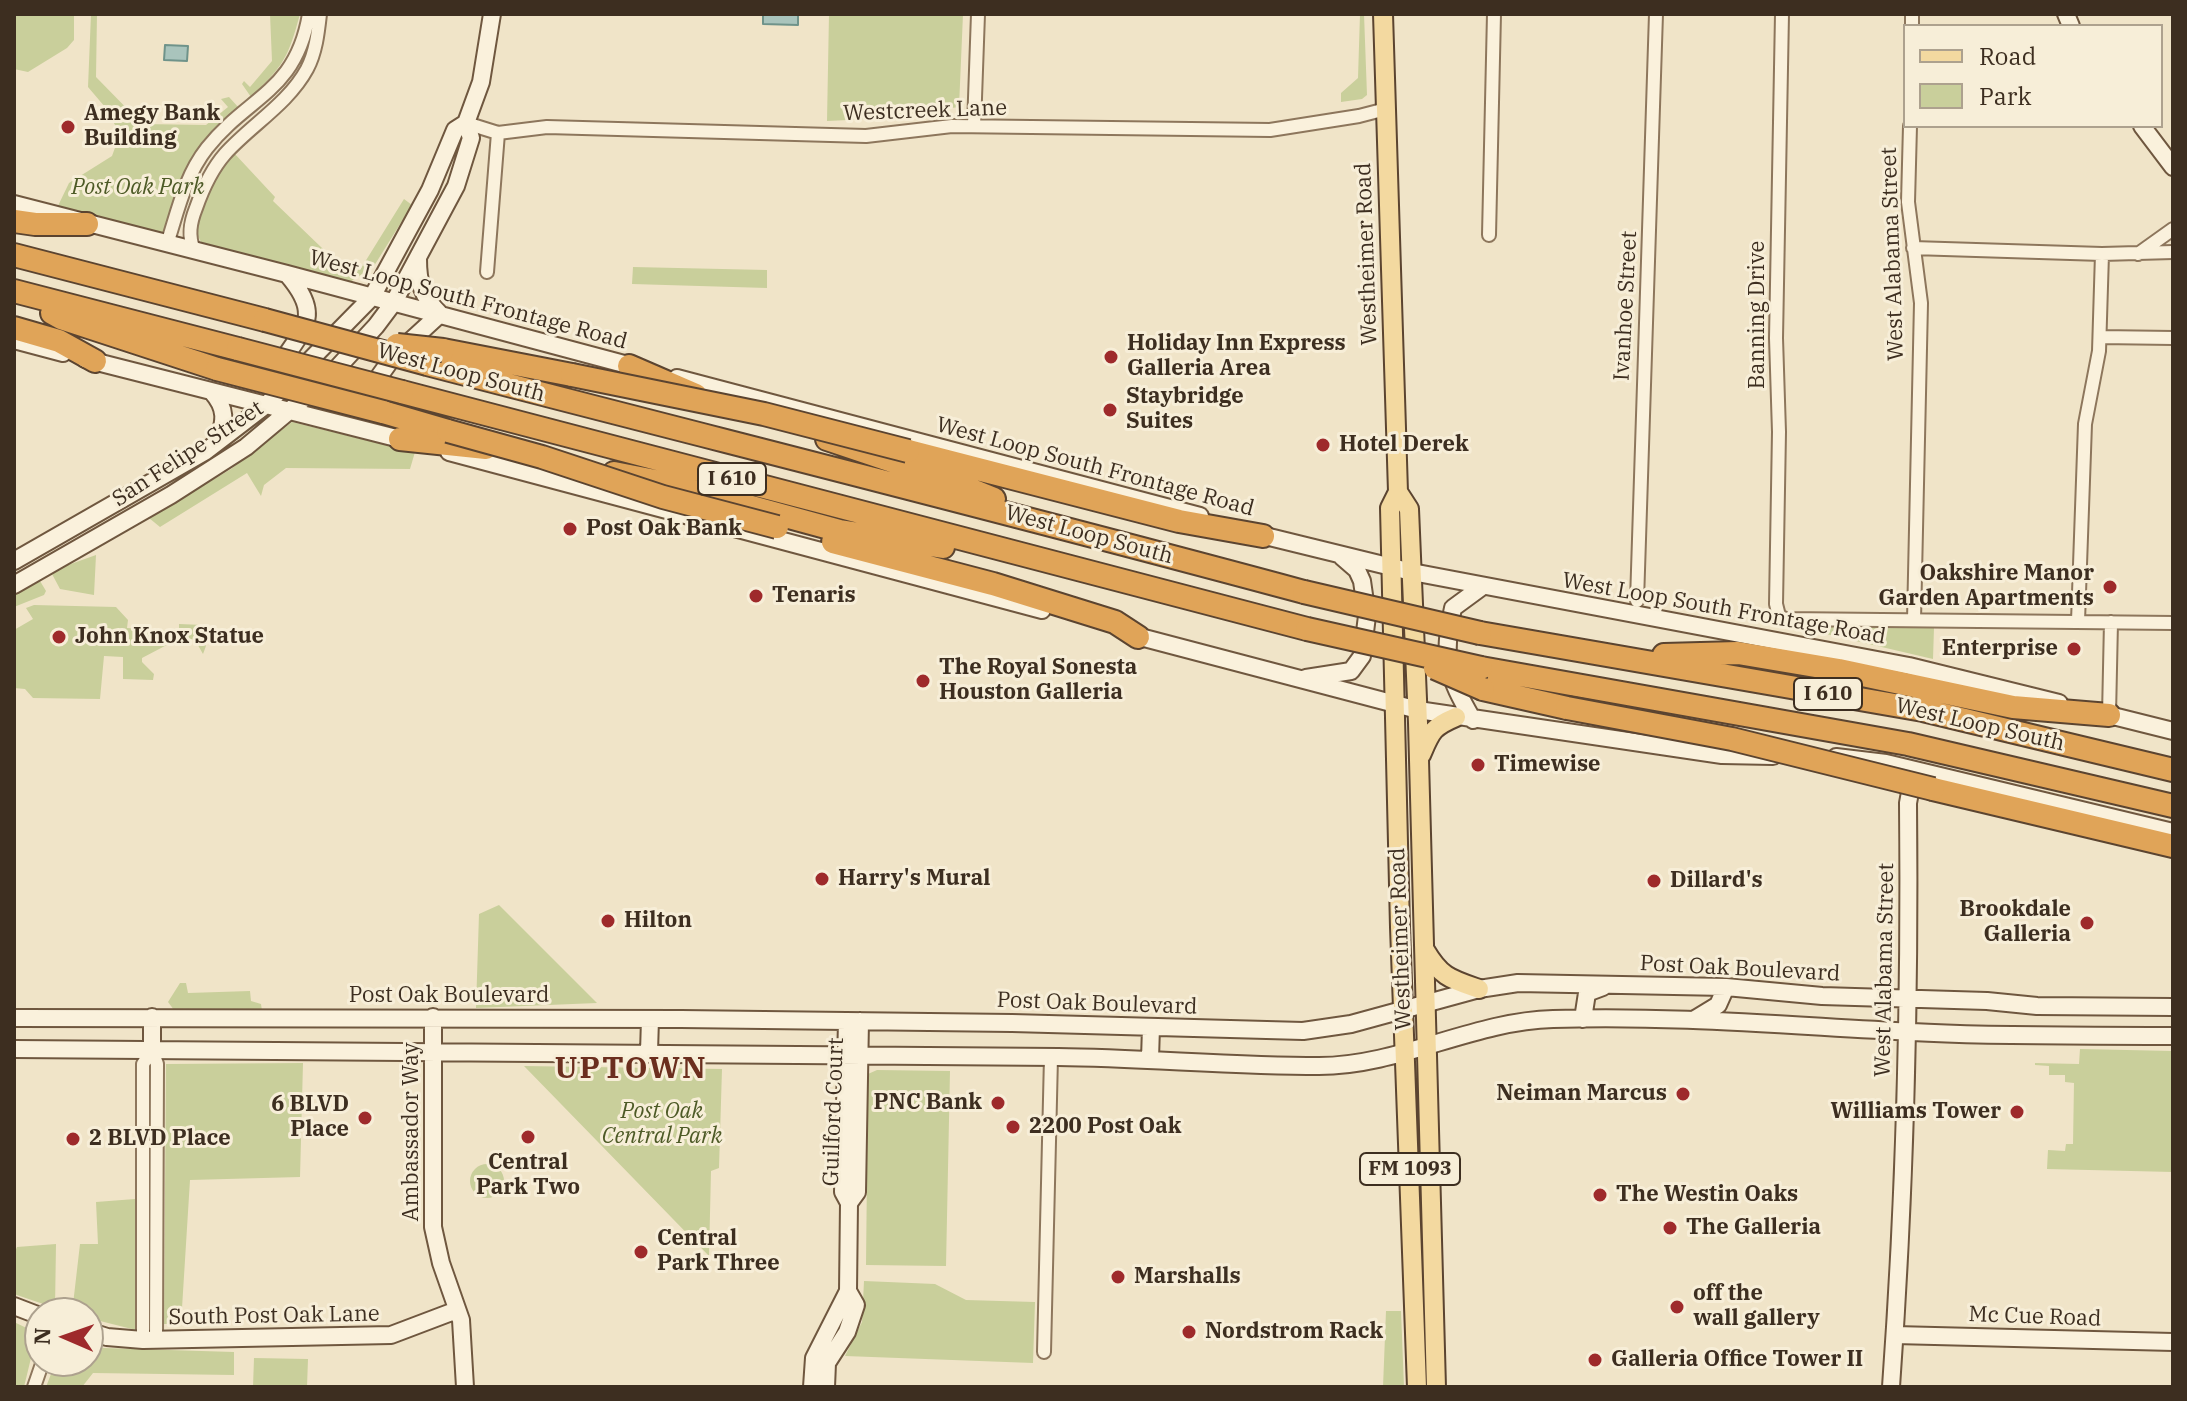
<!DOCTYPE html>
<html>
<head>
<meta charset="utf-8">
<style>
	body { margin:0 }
	#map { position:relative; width:2187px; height:1401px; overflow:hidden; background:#f0e4c8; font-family:"IBM Plex Serif",serif }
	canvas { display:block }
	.frame { position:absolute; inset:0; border:16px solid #3d2e20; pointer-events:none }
	.legend { position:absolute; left:1903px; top:24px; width:260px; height:104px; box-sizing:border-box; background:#f7eed8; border:2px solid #ada18e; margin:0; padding:10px 14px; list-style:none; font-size:24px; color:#3d2e20 }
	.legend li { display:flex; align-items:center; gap:16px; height:40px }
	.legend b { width:40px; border:2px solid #ada18e }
	.north { position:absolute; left:24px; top:1297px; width:80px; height:80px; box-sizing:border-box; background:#f7eed8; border:2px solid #ada18e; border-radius:50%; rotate:272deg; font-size:22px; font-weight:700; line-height:32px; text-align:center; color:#3d2e20 }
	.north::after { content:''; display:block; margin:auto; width:28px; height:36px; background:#9e2a2b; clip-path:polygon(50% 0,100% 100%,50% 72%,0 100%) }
</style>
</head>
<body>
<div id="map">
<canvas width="2187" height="1401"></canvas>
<div class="frame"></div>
<ul class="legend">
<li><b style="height:10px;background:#f3d9a0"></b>Road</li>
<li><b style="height:22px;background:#c9cf9b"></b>Park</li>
</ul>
<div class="north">N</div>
</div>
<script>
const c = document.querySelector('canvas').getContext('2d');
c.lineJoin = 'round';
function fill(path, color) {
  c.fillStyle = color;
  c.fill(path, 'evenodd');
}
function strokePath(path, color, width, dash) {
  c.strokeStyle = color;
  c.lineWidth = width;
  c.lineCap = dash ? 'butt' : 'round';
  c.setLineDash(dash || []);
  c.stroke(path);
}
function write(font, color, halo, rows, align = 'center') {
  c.font = font + ' "IBM Plex Serif",serif';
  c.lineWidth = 6;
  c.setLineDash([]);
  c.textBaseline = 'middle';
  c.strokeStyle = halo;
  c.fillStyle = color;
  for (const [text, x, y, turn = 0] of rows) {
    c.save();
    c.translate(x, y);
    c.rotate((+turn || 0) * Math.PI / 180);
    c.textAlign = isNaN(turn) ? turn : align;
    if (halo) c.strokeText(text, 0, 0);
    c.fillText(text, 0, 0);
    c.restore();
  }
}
fill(new Path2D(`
	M14,14H74V40L67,48L28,72L14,69Z
	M91,14H97L96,77L142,124L206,125L228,107L221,99L229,97L239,108L214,134L165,238L56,210L69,183L112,156L120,134L105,107L88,87Z
	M270,14H300C288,58 284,65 251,97L242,84L244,81L250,87L272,61Z
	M829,14H963L959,107L869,119L827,121Z
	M1360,14H1364L1367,95L1362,99L1341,102V93L1358,78Z
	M234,153L275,197L273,201L346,271L353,265L360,270L404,199L412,205L369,274L364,273L350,282L202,244L195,230C204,200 213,176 234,153Z
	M633,267L767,270V288L632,284Z
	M292,422L415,452L410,469L286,468L264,485L261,496L247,473L160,527L149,518L231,469Z
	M96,555L94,595L60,589L52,574L54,570Z
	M36,580L40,581L46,591L44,595L14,607V593Z
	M34,605L116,607L128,620L127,628L179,631V624L203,625C211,634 207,644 203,654L195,640L182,637L142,658V662L154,674L153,680L123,679V657L104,656L100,699L33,698L25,689L14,688V630L33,619L26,608Z
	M1779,623L1934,628L1933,659Z
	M499,905L597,1003L476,1008L479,914Z
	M180,983H186L188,993L250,991L251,1001L261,1004L262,1011L174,1010L168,1002Z
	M2080,1049L2173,1051V1172L2047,1169L2048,1150L2065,1151L2066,1144H2073L2074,1083L2065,1082V1075H2049V1066L2035,1065V1063L2079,1064Z
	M303,1063L300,1177L190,1180L181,1324H164L166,1064Z
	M524,1066L722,1069L719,1168L711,1171L709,1256Z
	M877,1070L950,1071L946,1266L866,1265L868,1078V1074Z
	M470 1181a17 17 0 1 1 34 0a17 17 0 1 1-34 0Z
	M135,1199L136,1330L88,1318V1313H72L80,1244H98L96,1202Z
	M56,1244L55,1308L14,1294V1254L17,1247Z
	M864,1281L935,1284L966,1300L1035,1302L1033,1363L845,1356L862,1322Z
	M1386,1311H1401L1404,1387H1383Z
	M14,1322L37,1333L24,1387H14Z
	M88,1343L104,1348L234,1352V1375L93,1373L82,1387H46L56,1361H88Z
	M254,1358L308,1359L307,1387H253Z`), '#c9cf9b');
const water = new Path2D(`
	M763,14H798V25L763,24Z
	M165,45L188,46L187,61L164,60Z`);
fill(water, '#a9c4bc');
strokePath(water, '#6f938a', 2);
const street = new Path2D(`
	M1782,14L1776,338L1779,432L1776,604L1779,616L1785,619L2173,623
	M1912,26V14
	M466,123L498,133L547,127L866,136L952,126L1270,130L1359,116L1386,109
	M974,126L978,14
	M1910,126L1908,202L1921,303L1914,620
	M1489,235L1494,14
	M167,244C178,210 185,176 207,148C248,96 296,92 309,14
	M1913,248L2102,254L2173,252
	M194,250C188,236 190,223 196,208C203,188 211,170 225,154C251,125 288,104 307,69C316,52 318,32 320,14
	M2138,254L2173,229
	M487,272L498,133
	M2100,337L2173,338
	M1637,601L1656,14
	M2078,621L2085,424L2099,351L2102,254
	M2109,715L2111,622
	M143,1340V1064L152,1050L157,1064L156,1340
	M1044,1352L1051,1057
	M34,1387L43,1361`);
const secondary = new Path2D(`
	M2066,14L2071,26
	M2142,126L2173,167
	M14,204L287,274L639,368
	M418,259C418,283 422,296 439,313
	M14,340L63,353
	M85,359L408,441
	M277,369C303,328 324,317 287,274
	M677,378L1200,516
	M212,392C227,409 225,421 218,441
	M368,392L393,357L440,314
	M449,452L1042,610
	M1253,533L1412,572L1909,666L2059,703
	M14,561L206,451L266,405L372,297L430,190L455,130L466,123
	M14,585L171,495L246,447L326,380L376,326L394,302L456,186L471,138L466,123L481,82L492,14
	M1129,634L1418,710L1722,755L1773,756
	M1306,678L1351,671L1362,656L1367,616L1362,581L1357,570L1342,557
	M2101,713L2173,731
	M1473,720C1447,675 1442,660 1453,608L1483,586
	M1836,757L1886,763L2173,832
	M433,1017V1227L441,1263L461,1320L465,1387
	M14,1018L681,1019L1012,1023L1303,1031L1351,1024L1479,989L1518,983L1726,987L1822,996L1987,1001L2037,1006L2173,1007
	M1583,1019L1587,993L1603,987
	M1695,1019L1718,1005L1726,987
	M14,1049C362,1050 710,1053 1058,1057C1145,1058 1232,1066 1319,1066C1399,1066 1473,1021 1553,1019C1673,1015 1792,1026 1912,1032C1999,1037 2086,1035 2173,1036
	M152,1050V1017
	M649,1052L650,1019
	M1150,1059L1151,1027
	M849,1203L857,1192L860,1021
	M14,1306L40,1316
	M88,1331L107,1337L143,1340L391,1335L457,1310
	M1895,1335L2173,1342
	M812,1387L814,1358L848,1291L849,1203L843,1192L847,1021
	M826,1387L827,1363L847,1332L856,1305L848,1291
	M1891,1387C1905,1193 1910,998 1908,803L1911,787L1920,779`);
const primary = new Path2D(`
	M1383,14L1398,492L1390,508L1400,927L1417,1387
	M1398,492L1409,509L1418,723L1436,1387
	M1421,755C1431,732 1432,727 1456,717
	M1425,950C1441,977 1450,979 1479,989`);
const highway = new Path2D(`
	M14,221L35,224H87
	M14,255L265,320
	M14,291L238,349
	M52,313L61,318L217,369
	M14,328L59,341L95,361
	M443,350L572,375
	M427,364C719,440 1012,513 1304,592
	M629,366L696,395
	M402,392L1307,629
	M383,412L448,431
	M400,439L486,448
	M827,439L937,476L994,499
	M908,451L1179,521L1263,536
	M614,473L660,482L840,531L943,547
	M833,542L993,584L1115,622L1138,637
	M1480,633L1923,710L2173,770
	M1664,655L1738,653L1839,670L2013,707L2109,715
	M1481,668L1908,744L2173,806
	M1483,689L1567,708
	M1933,789L2173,846`);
strokePath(street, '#8d765c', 16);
strokePath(secondary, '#6f573f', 20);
strokePath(primary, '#5b4430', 22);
strokePath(highway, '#5b4430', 26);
strokePath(street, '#faf1dc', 12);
strokePath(secondary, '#faf1dc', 16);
strokePath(primary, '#f3d9a0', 18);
strokePath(highway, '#e0a458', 22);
const highwayBridge = new Path2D(`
	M265,320L427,364
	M397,345L443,350
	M238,349L402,392
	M217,369L383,412
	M572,375L764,414L908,451
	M448,431L542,457L663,497L777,527
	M1304,592L1480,633
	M1307,629L1481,668
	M1435,668L1483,689
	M1567,708L1732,739L1933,789`);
strokePath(highwayBridge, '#5b4430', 26, []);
strokePath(highwayBridge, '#e0a458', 22);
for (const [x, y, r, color] of [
	[68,127,8,"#9e2a2b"],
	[1111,357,8,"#9e2a2b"],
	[1110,410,8,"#9e2a2b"],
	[1323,445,8,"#9e2a2b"],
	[570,529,8,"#9e2a2b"],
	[2110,587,8,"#9e2a2b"],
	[756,596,8,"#9e2a2b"],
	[59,637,8,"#9e2a2b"],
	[2074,649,8,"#9e2a2b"],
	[923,681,8,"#9e2a2b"],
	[1478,765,8,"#9e2a2b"],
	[822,879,8,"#9e2a2b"],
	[1654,881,8,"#9e2a2b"],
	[608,921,8,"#9e2a2b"],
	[2087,923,8,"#9e2a2b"],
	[1683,1094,8,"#9e2a2b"],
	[998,1103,8,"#9e2a2b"],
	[2017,1112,8,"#9e2a2b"],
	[365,1118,8,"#9e2a2b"],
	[1013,1127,8,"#9e2a2b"],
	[528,1137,8,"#9e2a2b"],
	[73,1139,8,"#9e2a2b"],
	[1600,1195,8,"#9e2a2b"],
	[1670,1228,8,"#9e2a2b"],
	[641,1252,8,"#9e2a2b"],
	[1118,1277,8,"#9e2a2b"],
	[1677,1307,8,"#9e2a2b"],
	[1189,1332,8,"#9e2a2b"],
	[1595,1360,8,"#9e2a2b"]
]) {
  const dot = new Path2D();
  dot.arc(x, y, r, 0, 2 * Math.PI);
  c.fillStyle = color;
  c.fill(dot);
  strokePath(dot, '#f7eed8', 3);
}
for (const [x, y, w] of [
	[732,479,68],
	[1828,694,68],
	[1410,1169,100]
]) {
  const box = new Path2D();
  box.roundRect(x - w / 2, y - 16, w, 32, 6);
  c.fillStyle = '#f7eed8';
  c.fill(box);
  strokePath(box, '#3d2e20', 2);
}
write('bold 20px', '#3d2e20', null, [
	["I 610",732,479],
	["I 610",1828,694],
	["FM 1093",1410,1169]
]);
write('22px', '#3d2e20', '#f7eed8', [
	["Westcreek Lane",925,111,-2],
	["Westheimer Road",1367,254,-92],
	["West Alabama Street",1893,254,-92],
	["West Loop South Frontage Road",468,300,15],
	["Ivanhoe Street",1626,306,-87],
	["Banning Drive",1758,315,-90],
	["West Loop South",461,373,15],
	["San Felipe Street",188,454,-33],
	["West Loop South Frontage Road",1095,467,15],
	["West Loop South",1089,535,15],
	["West Loop South Frontage Road",1724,609,10],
	["West Loop South",1980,725,13],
	["Westheimer Road",1401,939,-92],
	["Post Oak Boulevard",1740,969,3],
	["West Alabama Street",1885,970,-89],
	["Post Oak Boulevard",449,996],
	["Post Oak Boulevard",1097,1004,2],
	["Guilford Court",834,1112,-88],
	["Ambassador Way",412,1132,-90],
	["South Post Oak Lane",274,1316,-1],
	["Mc Cue Road",2035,1317,2]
]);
write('bold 22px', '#3d2e20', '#f7eed8', [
	["Amegy Bank",84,114],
	["Building",84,139],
	["Holiday Inn Express",1127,344],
	["Galleria Area",1127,369],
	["Staybridge",1126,397],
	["Suites",1126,422],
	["Hotel Derek",1339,445],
	["Post Oak Bank",586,529],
	["Oakshire Manor",2094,574,"right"],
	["Garden Apartments",2094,599,"right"],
	["Tenaris",772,596],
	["John Knox Statue",75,637],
	["Enterprise",2058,649,"right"],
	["The Royal Sonesta",939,668],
	["Houston Galleria",939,693],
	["Timewise",1494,765],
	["Harry's Mural",838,879],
	["Dillard's",1670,881],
	["Brookdale",2071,910,"right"],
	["Galleria",2071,935,"right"],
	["Hilton",624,921],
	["Neiman Marcus",1667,1094,"right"],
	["PNC Bank",982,1103,"right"],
	["6 BLVD",349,1105,"right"],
	["Place",349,1130,"right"],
	["Williams Tower",2001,1112,"right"],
	["2200 Post Oak",1029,1127],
	["2 BLVD Place",89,1139],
	["Central",528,1163,"center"],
	["Park Two",528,1188,"center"],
	["The Westin Oaks",1616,1195],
	["The Galleria",1686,1228],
	["Central",657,1239],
	["Park Three",657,1264],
	["Marshalls",1134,1277],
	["off the",1693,1294],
	["wall gallery",1693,1319],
	["Nordstrom Rack",1205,1332],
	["Galleria Office Tower II",1611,1360]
], 'left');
write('italic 22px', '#4d5a26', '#f7eed8', [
	["Post Oak Park",138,188],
	["Post Oak",662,1112],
	["Central Park",662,1137]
]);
c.letterSpacing = '2px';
write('bold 30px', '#6b2e1e', '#f7eed8', [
	["UPTOWN",631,1069]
]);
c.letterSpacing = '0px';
</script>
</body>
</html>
